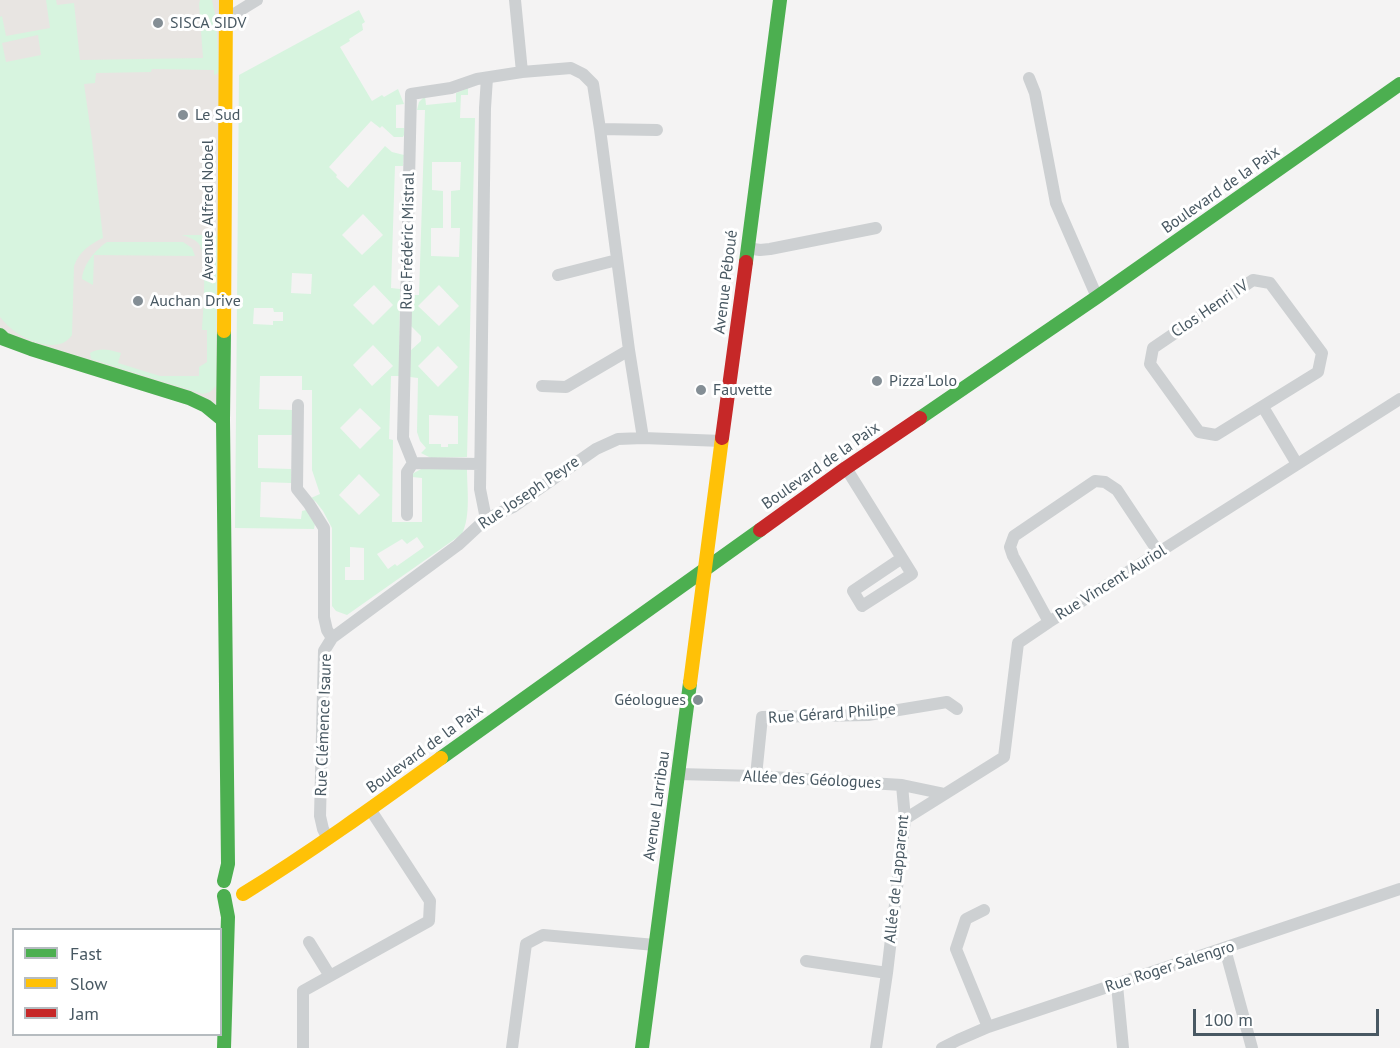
<!DOCTYPE html>
<html>
<head>
<meta charset="utf-8">
<style>
	body { margin:0 }
	#map { position:relative; width:1400px; height:1048px; overflow:hidden; background:#f4f3f3; font-family:"PT Sans",sans-serif }
	canvas { display:block }
	.legend { position:absolute; left:12px; top:928px; width:210px; height:108px; box-sizing:border-box; background:#fff; border:2px solid #b6bcc0; margin:0; padding:8px 10px; list-style:none; font-size:18px; color:#485862 }
	.legend li { display:flex; align-items:center; gap:12px; height:30px }
	.legend b { width:30px; border:2px solid #b6bcc0 }
	.scale { position:absolute; left:1193px; top:1009px; width:186px; height:27px; box-sizing:border-box; border:3px solid #485862; border-top:0; padding-left:8px; font-size:18px; line-height:21px; white-space:nowrap; color:#485862; -webkit-text-stroke:4px #fff; paint-order:stroke }
</style>
</head>
<body>
<div id="map">
<canvas width="1400" height="1048"></canvas>
<ul class="legend">
<li><b style="height:8px;background:#4caf50"></b>Fast</li>
<li><b style="height:8px;background:#ffc107"></b>Slow</li>
<li><b style="height:8px;background:#c62828"></b>Jam</li>
</ul>
<div class="scale">100 m</div>
</div>
<script>
const c = document.querySelector('canvas').getContext('2d');
c.lineJoin = 'round';
function fill(path, color) {
  c.fillStyle = color;
  c.fill(path, 'evenodd');
}
function strokePath(path, color, width, dash) {
  c.strokeStyle = color;
  c.lineWidth = width;
  c.lineCap = dash ? 'butt' : 'round';
  c.setLineDash(dash || []);
  c.stroke(path);
}
function write(font, color, halo, rows, align = 'center') {
  c.font = font + ' "PT Sans",sans-serif';
  c.lineWidth = 6;
  c.setLineDash([]);
  c.textBaseline = 'middle';
  c.strokeStyle = halo;
  c.fillStyle = color;
  for (const [text, x, y, turn = 0] of rows) {
    c.save();
    c.translate(x, y);
    c.rotate((+turn || 0) * Math.PI / 180);
    c.textAlign = isNaN(turn) ? turn : align;
    if (halo) c.strokeText(text, 0, 0);
    c.fillText(text, 0, 0);
    c.restore();
  }
}
fill(new Path2D(`
	M0,0H226L223,420L206,406L0,335Z`), '#e8e5e2');
fill(new Path2D(`
	M46,0H56L57,5L74,3L80,60L203,58L199,4L200,0H212L216,18L219,70L217,74L214,75V70L152,69L151,72L96,73L95,83L84,84L92,140L103,238C90,244 79,252 74,266L72,335C60,354 29,342 14,331C9,327 4,322 0,317V17L2,16L6,36L50,28ZM38,35L41,55L6,62L2,43Z
	M359,10L365,22L362,24L363,30L349,39L350,41L340,47L372,101L382,95L384,97L398,89L404,104L396,105V128H404V135L403,137H394L382,126L380,128L371,121L329,167L337,175L336,177L348,188L385,146L392,152L404,155L403,166H395L391,288L400,289L399,376H391L389,439L393,440L392,522H422V478L412,477V474L423,468L467,469C467,489 471,515 462,534L347,615L336,611L332,606V528L323,511L316,502L311,498L320,494L312,470V390H302V376H260L259,409L293,410L292,435H258V468L291,469V483L261,482L260,517L301,519L302,511L306,510L315,524L314,529L235,528L239,75ZM363,214L383,235L362,255L342,235ZM292,273L312,274L311,294L291,293ZM374,285L393,305L373,325L353,305ZM254,308H273L274,312H283V321H273V325L253,324ZM373,345L393,366L372,386L353,365ZM360,408L381,428L360,449L340,428ZM359,474L380,495L359,515L339,495ZM417,537L424,547L397,566L395,564L388,569L377,554L402,539L407,544ZM350,547L364,548V580H345V567H350Z
	M468,88V95H461L460,118H475L467,457L431,458L421,453L426,448L420,441L417,432L418,378L410,377V351L421,341V336L409,324L410,295H419L425,110H417L419,102L425,96L426,105L456,102V93ZM432,162H461L460,190L451,191V228H460L459,257L431,256V228H443V191L432,190ZM439,285L459,306L439,326L418,306ZM438,346L458,367L438,387L418,366ZM429,415L458,416V444H448V447H441V444H429Z
	M182,235H217L216,386L210,392L203,394L91,359L90,353C101,347 109,350 121,353L118,363L160,376H199V367L207,362V330H202C203,313 208,256 199,244C195,239 188,237 182,235Z
	M107,242H183L192,248L195,256L94,255L93,285L82,279C83,265 95,250 107,242Z`), '#d7f4df');
strokePath(new Path2D(`
	M515,0L522,72L571,68L583,74L593,84L600,129L629,350L643,438
	M226,19L257,0
	M1029,78L1035,93L1056,203L1097,297
	M600,129L657,130
	M747,248L760,250L770,249L876,228
	M558,275L617,260
	M1253,280L1270,283L1322,353L1318,372L1216,435L1199,432L1150,364L1153,348Z
	M542,386L566,387L629,350
	M298,405L297,489L309,504L324,528V617L327,630L332,638L324,651L320,816L323,829L328,839
	M1263,407L1297,464
	M480,464L413,463L403,438L411,94L451,88L477,79L522,72
	M846,468L902,558L853,591L862,606L912,574L902,558
	M407,515V472L413,463
	M486,519L480,489L485,108L487,78
	M1049,622L1013,556L1010,547L1014,536L1095,481L1105,482L1117,490L1159,553
	M332,638L458,545L486,519L513,507L596,449L618,439L643,438L722,441
	M678,774L756,776L902,785L945,794
	M756,776L762,717L868,715L947,702L957,709
	M905,819L1004,757L1018,643L1049,622L1400,399
	M984,910L966,919L956,949L988,1027
	M309,942L330,976
	M1225,949L1252,1048
	M806,961L887,973
	M1117,985L1123,1048
	M303,1048V991L429,921L430,901L370,809
	M512,1048L526,944L543,935L655,945
	M876,1048L887,973L905,819L902,785
	M942,1048L958,1040L988,1027L1400,889`), '#cdd0d2', 12);
strokePath(new Path2D(`
	M746,262L780,0
	M224,331L223,420L228,864L224,881
	M0,335L4,339L31,349L189,398L206,406L223,420
	M920,418L1097,297L1400,84
	M441,758L760,530
	M224,896L228,917L224,1048
	M642,1048L690,683`), '#4caf50', 14);
strokePath(new Path2D(`
	M224,331L226,0
	M690,683L722,438
	M243,894C311,852 376,805 441,758`), '#ffc107', 14);
strokePath(new Path2D(`
	M722,438L746,262
	M760,530L846,468L920,418`), '#c62828', 14);
for (const [x, y, r, color] of [
	[158,23,6,"#848e95"],
	[183,115,6,"#848e95"],
	[138,301,6,"#848e95"],
	[877,381,6,"#848e95"],
	[701,390,6,"#848e95"],
	[698,700,6,"#848e95"]
]) {
  const dot = new Path2D();
  dot.arc(x, y, r, 0, 2 * Math.PI);
  c.fillStyle = color;
  c.fill(dot);
  strokePath(dot, '#fff', 2);
}
write('16px', '#485862', '#fff', [
	["SISCA SIDV",170,23],
	["Le Sud",195,115],
	["Auchan Drive",150,301],
	["Pizza'Lolo",889,381],
	["Fauvette",713,390],
	["Géologues",686,700,"right"]
], 'left');
write('16px', '#485862', '#fff', [
	["Boulevard de la Paix",1221,190,-35],
	["Avenue Alfred Nobel",208,210,-90],
	["Rue Frédéric Mistral",408,241,-89],
	["Avenue Péboué",726,282,-83],
	["Clos Henri IV",1210,309,-34],
	["Boulevard de la Paix",821,466,-35],
	["Rue Joseph Peyre",529,493,-34],
	["Rue Vincent Auriol",1111,583,-32],
	["Rue Gérard Philipe",832,714,-4],
	["Rue Clémence Isaure",324,725,-88],
	["Boulevard de la Paix",425,749,-36],
	["Allée des Géologues",812,780,3],
	["Avenue Larribau",657,806,-82],
	["Allée de Lapparent",897,879,-84],
	["Rue Roger Salengro",1170,967,-18]
]);
</script>
</body>
</html>
